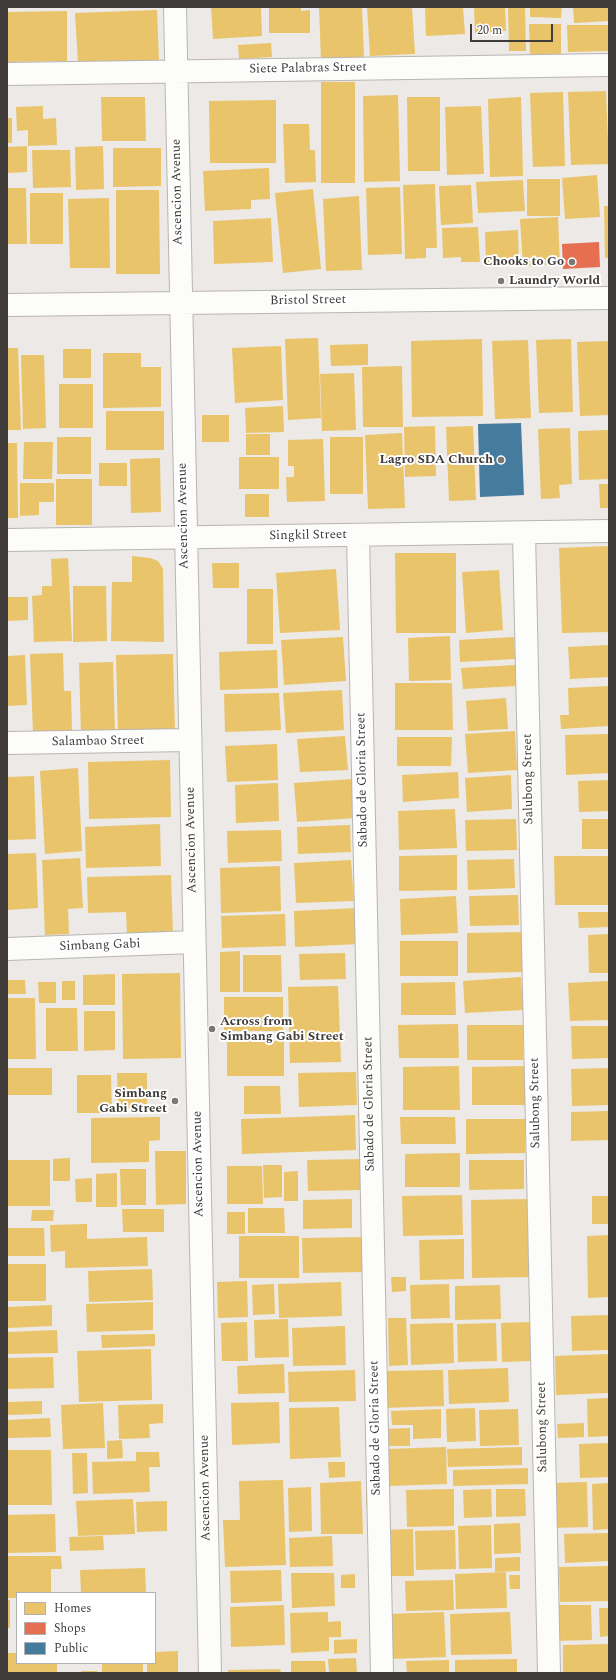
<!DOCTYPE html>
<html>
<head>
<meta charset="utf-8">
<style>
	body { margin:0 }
	#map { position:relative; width:616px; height:1680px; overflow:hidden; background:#ece9e6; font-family:Spectral,serif }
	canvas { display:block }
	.frame { position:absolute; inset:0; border:8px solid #3e3b39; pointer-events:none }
	.legend { position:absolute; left:16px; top:1592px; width:140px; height:72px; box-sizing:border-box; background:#fff; border:1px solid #b2b1b0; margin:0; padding:5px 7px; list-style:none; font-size:12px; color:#3e3b39 }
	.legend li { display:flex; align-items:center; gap:8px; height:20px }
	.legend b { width:20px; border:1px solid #b2b1b0 }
	.scale { position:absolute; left:470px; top:24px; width:83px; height:18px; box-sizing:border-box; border:2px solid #3e3b39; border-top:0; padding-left:5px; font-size:12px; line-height:14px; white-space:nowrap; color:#3e3b39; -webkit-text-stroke:3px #fff; paint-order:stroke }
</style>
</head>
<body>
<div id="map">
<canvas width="616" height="1680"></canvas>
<div class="frame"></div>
<ul class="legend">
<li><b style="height:11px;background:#e9c46a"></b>Homes</li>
<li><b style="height:11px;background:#e76f51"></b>Shops</li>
<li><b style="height:11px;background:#457b9d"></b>Public</li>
</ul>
<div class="scale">20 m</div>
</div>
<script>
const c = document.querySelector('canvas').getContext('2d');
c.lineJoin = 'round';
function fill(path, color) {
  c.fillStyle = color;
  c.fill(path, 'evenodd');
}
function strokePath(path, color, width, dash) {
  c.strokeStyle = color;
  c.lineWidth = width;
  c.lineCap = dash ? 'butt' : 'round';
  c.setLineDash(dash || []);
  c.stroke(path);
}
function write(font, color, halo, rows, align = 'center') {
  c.font = font + ' Spectral,serif';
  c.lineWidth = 4;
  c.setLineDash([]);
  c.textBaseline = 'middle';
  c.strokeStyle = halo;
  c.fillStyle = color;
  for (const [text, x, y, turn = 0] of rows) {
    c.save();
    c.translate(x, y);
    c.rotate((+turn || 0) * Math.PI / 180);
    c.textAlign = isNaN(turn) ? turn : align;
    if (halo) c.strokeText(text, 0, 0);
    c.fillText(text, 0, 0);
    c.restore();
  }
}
fill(new Path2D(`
	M211,7H261L262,36L213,39Z
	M269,7H301V11L310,10V33H269Z
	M319,7H362L364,58L321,60Z
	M367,7H412L415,54L370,56Z
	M425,7H463L465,34L426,36Z
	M474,7H505L506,31L475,33Z
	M508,7H525L526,51H509Z
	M530,7H562L561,18L530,17Z
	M573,7H609V21L574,23Z
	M157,10L159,61L78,64L75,13Z
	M67,11V61L7,62V12Z
	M529,24H561V55H530Z
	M567,25H609V51L568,52Z
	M271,43L272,57L239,59L238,45Z
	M321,82H355V183H321Z
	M606,91L609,164L571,165L568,92Z
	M563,92L565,166L533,167L530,93Z
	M398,95L400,181L364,182L363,96Z
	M101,97H145L146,141H102Z
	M407,97H440V171H408Z
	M521,97L523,176L490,177L488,99Z
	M276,100V163H210L209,101Z
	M43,106V119L56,118L57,145L28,146V130L17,131L16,107Z
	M481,106L484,174L447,175L445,107Z
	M7,118H12V143H7Z
	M283,124H309L310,150H315L316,182L285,183Z
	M27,146V172L7,173V147Z
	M103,146L104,189L76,190L75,147Z
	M113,148H161V186L113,187Z
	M32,150H70L71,187L33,188Z
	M269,168L270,199L251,200V209L205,211L203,171Z
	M597,175L600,217L565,219L562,178Z
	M527,179H560V216H527Z
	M523,180L525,211L478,213L476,182Z
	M435,184L437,248H426V258L405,259L403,185Z
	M471,185L473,223L441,225L439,186Z
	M400,187L402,254L368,255L366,188Z
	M7,188H26L27,244H7Z
	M313,189L321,269L283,273L275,193Z
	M116,190H159L160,274H116Z
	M30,193H63V244H30Z
	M359,196L362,270L326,271L323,199Z
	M109,198L110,268H70L68,199Z
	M604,206H609V258H605Z
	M558,217L560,264L523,266L520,219Z
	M271,218L273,262L214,264L213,221Z
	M478,227L480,262H461V257L443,258L442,228Z
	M518,230L519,262L486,264L485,232Z
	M318,338L321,418L288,420L285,339Z
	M482,339L483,416L412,417L411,341Z
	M571,339L573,412L539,413L536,340Z
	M528,340L531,418L495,419L492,341Z
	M609,341V415L580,416L577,342Z
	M368,344V365L331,366L330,345Z
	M281,346L283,400L235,403L232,348Z
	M7,348H18L21,430H7Z
	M63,349H91V378H63Z
	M103,353H141V367H161V407L103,408Z
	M21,355H44L46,428L23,429Z
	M402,366L403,427H363L362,367Z
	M354,373L356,430L322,431L320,374Z
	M59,384H93V428H59Z
	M283,406L284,432L246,433L245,408Z
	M106,411H164V450H106Z
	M202,415H229V442H202Z
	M435,426L436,476L405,477L404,427Z
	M473,426L476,500L449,501L446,427Z
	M570,428L572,484L559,485L560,498L541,499L538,429Z
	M609,430V479L579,480L578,431Z
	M402,433L405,508L368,509L365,435Z
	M246,434H270V455H246Z
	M57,437H91V474H57Z
	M330,437H363V494H330Z
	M323,439L325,501L287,502L286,477H294V466H288V440Z
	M24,442H53L52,479H23Z
	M7,443H17L18,518H7Z
	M239,457H279V489H239Z
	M160,458L161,512L131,513L130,459Z
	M99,463H127V486H99Z
	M56,479H92V525H56Z
	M20,483H54V502H39V515L20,516Z
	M599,484H609V508H600Z
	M245,494H269V517H245Z
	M609,546V632L562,633L559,548Z
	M395,553H456V633H396Z
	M132,556L150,558L158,561L163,569L164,642L111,641L112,582H132Z
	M68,558L72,641L34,642L32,596L42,595V586H52L51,559Z
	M212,563H239V588H213Z
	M336,569L340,630L280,633L276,573Z
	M499,570L503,630L466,633L462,572Z
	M73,586H106L107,641L73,642Z
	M247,589H273V644H247Z
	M7,597H28V620L7,621Z
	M450,636L451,680L409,681L408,638Z
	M343,637L346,681L284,685L281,640Z
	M514,637L515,659L460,662L459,640Z
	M609,645V677L570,679L568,647Z
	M277,650L278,688L220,690L219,652Z
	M63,653L64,691H71L72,733L33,734L30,654Z
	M173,654L175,732L118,733L116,655Z
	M25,655L27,705L7,706V656Z
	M113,662L115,734L81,735L79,663Z
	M515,665L516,686L463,689L461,668Z
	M395,683H452L453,730H395Z
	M609,686V726L561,729L560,715H569L568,688Z
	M342,690L344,730L286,733L283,693Z
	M279,693L281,730L225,732L224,694Z
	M506,698L508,729L468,731L466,701Z
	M515,731L517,770L468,773L465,734Z
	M608,734L609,773L566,775L565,735Z
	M345,736L348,770L300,772L297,739Z
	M397,737H452L451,766H397Z
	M277,744L278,780L227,782L225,746Z
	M170,760L171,817L89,819L88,762Z
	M78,768L82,851L45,854L40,771Z
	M458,772L459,798L403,802L402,775Z
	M511,775L512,809L467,812L465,778Z
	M34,776L36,839L7,840V777Z
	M353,779L356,818L297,822L294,783Z
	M609,780V811L579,812L578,781Z
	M278,783L279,821L236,823L235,785Z
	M455,809L457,848L399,850L398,811Z
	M516,819L517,850L466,851L465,820Z
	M582,819H609V849H582Z
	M160,824L161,866L86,868L85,827Z
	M350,825L351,852L298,854L297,827Z
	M281,830L282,861L228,863L227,831Z
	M36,853L38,908L7,910V854Z
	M457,855V890L399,891V856Z
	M554,856H609V905H555Z
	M80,858L83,908L68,909L69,934L45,935L42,860Z
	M514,859L515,888L468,890L467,860Z
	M351,860L354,901L296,903L294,863Z
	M280,866L281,911L221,913L220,868Z
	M171,875L173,934L127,935L126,912L88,913L87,877Z
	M518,895L519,925L470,926L469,896Z
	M456,896L458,933L401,935L400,899Z
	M359,908L360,944L295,947L294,911Z
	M578,912H609V927L579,928Z
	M285,914L286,946L222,948L221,916Z
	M524,932L525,972L467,973V933Z
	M609,934V973H589L588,935Z
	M400,941H458V976H400Z
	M240,951V992H220V952Z
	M345,953L346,979L300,980L299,954Z
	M243,955H281L282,992H243Z
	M180,973L181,1058L123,1059L122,974Z
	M115,974V1005H83V975Z
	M521,977L523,1010L465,1013L463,981Z
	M7,980H25L26,994H7Z
	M62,981H75V1000H62Z
	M609,981V1020L570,1021L568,983Z
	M38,982H56V1003H39Z
	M455,982L456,1015H401V983Z
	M338,986L341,1062L290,1063L288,987Z
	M224,997H283V1031H224Z
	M7,998H35L36,1059H7Z
	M46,1008H77L78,1051H46Z
	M84,1011H115V1050L84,1051Z
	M458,1024L459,1058H399L398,1025Z
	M467,1025H523V1060H467Z
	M571,1026H609V1058L572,1059Z
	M227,1041H284V1076H227Z
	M459,1066L460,1110H403V1067Z
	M526,1066V1105H472V1067Z
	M7,1068H52V1095H7Z
	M609,1068V1105L572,1106L571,1069Z
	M356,1072L357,1105L299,1107L298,1073Z
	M117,1073H147V1108H118Z
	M77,1075H111L112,1113H77Z
	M244,1086H280L281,1114H244Z
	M609,1111V1140L571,1141V1112Z
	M355,1115L356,1150L242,1154L241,1119Z
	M160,1117V1140L149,1141V1162L91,1163V1118Z
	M400,1117H455L456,1144H401Z
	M466,1119H525V1153L466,1154Z
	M155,1151H186V1204L156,1205Z
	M460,1153V1187H405V1154Z
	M70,1158V1181H53V1159Z
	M365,1159V1190L308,1191L307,1160Z
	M7,1160H50V1206H7Z
	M469,1160H524V1189L469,1190Z
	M263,1165H282V1197L264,1198Z
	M227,1166H262L263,1204H227Z
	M120,1169H146V1205H121Z
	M298,1171V1201H284V1172Z
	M117,1173V1207H96V1174Z
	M92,1178V1202H76L75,1179Z
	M462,1195L463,1235L403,1236L402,1196Z
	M592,1196H609V1224H592Z
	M352,1199V1228L303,1229V1200Z
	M529,1199L530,1277L472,1278L471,1200Z
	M248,1208H284L285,1233H248Z
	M122,1209H164V1232H123Z
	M32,1210H54L53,1221H31Z
	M227,1212H245V1234H227Z
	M87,1224V1239L147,1237L148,1266L65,1268V1251L51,1252L50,1225Z
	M7,1228H44L45,1256H7Z
	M609,1235V1297L588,1298L587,1236Z
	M239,1236H299V1278H239Z
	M363,1237L364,1272L303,1273L302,1238Z
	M464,1239V1279L420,1280L419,1240Z
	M7,1264H46V1301H7Z
	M152,1269L153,1300L89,1302L88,1271Z
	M391,1277H406V1291L392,1292Z
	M247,1281L248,1317L218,1318L217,1282Z
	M341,1282L342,1316L279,1318L278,1284Z
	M274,1284L275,1314L253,1315L252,1285Z
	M449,1284L450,1318L411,1319L410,1285Z
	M500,1285L501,1319L455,1320V1286Z
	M153,1302V1330L87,1332L86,1304Z
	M52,1305V1326L7,1328V1307Z
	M609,1315V1350L572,1351L571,1316Z
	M388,1318H406L408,1365L389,1366Z
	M288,1319L289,1357L255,1358L254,1320Z
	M247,1322L248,1361H222L221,1323Z
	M530,1322L531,1361L502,1362L501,1323Z
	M453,1323L454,1363L411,1365L410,1324Z
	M496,1323L497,1361L458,1362L457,1324Z
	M345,1326L346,1365L293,1366L292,1328Z
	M57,1330L58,1353L7,1354V1332Z
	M155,1334V1346L102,1348L101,1335Z
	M151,1349L152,1400L79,1402L77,1351Z
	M609,1354V1393L556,1395L555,1356Z
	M53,1357L54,1388L7,1389V1358Z
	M284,1364L285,1393L238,1394L237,1366Z
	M508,1368L509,1402L449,1404L448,1370Z
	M355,1370L356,1401L289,1402L288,1372Z
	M443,1370L444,1406L383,1408L382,1371Z
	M609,1398V1436L588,1437L587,1399Z
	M42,1401V1414L7,1415V1402Z
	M279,1402L280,1443L232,1445L231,1403Z
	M103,1403L105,1448L63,1449L61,1405Z
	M163,1404V1423L149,1424L150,1438L119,1439L118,1405Z
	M339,1407L341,1457L290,1459L289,1408Z
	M475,1408L476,1441L447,1442L446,1409Z
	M441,1409V1438L413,1439V1425H392L391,1411Z
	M518,1409L519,1445L480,1446L479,1410Z
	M50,1418L51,1437L7,1438V1420Z
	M584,1423V1437L558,1438L557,1424Z
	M410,1428V1446H383V1429Z
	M122,1440L123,1458L107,1459V1441Z
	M609,1443V1477L580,1478L579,1444Z
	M446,1447L447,1484L388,1486L387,1449Z
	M522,1447V1465L448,1467L447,1449Z
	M7,1450H51L52,1505H7Z
	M136,1452H159L160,1467H149L150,1492L93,1494L92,1462L136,1461Z
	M72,1453H87L88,1493L73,1494Z
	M328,1462H345V1477L329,1478Z
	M528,1468V1484L453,1486V1470Z
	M283,1480L286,1565L225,1567L223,1520H240L239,1481Z
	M361,1481L363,1534H321L320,1483Z
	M587,1482L588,1527L551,1528L550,1483Z
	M609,1483V1529L593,1530L592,1484Z
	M311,1487L312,1531L289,1532L288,1488Z
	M366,1487H372L373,1505L366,1506Z
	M454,1489V1526L407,1527L406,1490Z
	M491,1489L492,1517L464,1518L463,1490Z
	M496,1489H525L526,1516L496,1517Z
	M133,1499L135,1534L78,1536L76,1501Z
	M167,1501V1531L137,1532L136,1502Z
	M55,1514L56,1552L7,1553V1515Z
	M520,1523L521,1553L494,1554V1524Z
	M491,1525L492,1568L459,1569L458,1526Z
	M413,1529L414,1576H384L383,1530Z
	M455,1530L456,1569L416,1570L415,1531Z
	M609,1533V1561L565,1563L564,1534Z
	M103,1536L104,1550L70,1551L69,1537Z
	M332,1536L333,1566L290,1567L289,1538Z
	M7,1556H61L62,1569H51V1593H17V1598H8Z
	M520,1557V1571L495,1572V1558Z
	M609,1566V1601L560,1602L559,1567Z
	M145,1568L146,1593H81L80,1570Z
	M281,1570L282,1601L231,1603L230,1571Z
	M506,1572L507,1608L456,1609L455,1574Z
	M291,1573H334L335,1606L292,1608Z
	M355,1574V1588H341V1575Z
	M509,1575H520V1589H510Z
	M453,1580L454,1610L406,1611L405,1581Z
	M7,1600H10V1628H7Z
	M284,1605L285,1645L231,1647L230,1607Z
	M553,1605H591L592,1640L554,1641Z
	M599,1608H609V1636L600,1637Z
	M328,1612V1622L341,1621V1637H329V1651L291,1653L290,1613Z
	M444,1612L446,1657L390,1659L389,1614Z
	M510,1612L512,1654L451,1655L450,1614Z
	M357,1639V1653L334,1654V1640Z
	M609,1644V1673H563V1645Z
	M178,1651V1673H147V1663H155V1652Z
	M7,1653H17V1663H57V1673H7Z
	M356,1658L357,1673H329L328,1659Z
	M517,1659V1673H455V1660Z
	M449,1660V1673H407L406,1661Z
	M291,1661H325L326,1673H291Z
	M102,1663H143V1673H102Z
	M280,1669L281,1673H228V1670Z
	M81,1671H97V1673H81Z`), '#e9c46a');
fill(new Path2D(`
	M599,242L600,267L563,269L562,244Z`), '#e76f51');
fill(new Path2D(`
	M521,423L524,495L480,497L478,424Z`), '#457b9d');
const minor = new Path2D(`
	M175,7L210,1673
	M7,74L609,65
	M7,305L609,298
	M524,533L549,1673
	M358,535L382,1673
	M7,540L609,531
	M7,743L189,740
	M7,949L194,942`);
strokePath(minor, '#b8b5b3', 24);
strokePath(minor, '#fcfcfb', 22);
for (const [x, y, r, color] of [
	[572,262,4,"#7b7876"],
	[501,281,4,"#7b7876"],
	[501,460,4,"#7b7876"],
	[212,1029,4,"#7b7876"],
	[175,1101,4,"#7b7876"]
]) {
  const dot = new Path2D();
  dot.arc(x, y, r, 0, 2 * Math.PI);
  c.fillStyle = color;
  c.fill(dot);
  strokePath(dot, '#fff', 1.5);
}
write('13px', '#3e3b39', '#fff', [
	["Siete Palabras Street",308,69,-1],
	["Ascencion Avenue",178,192,-91],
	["Bristol Street",308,301,-1],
	["Ascencion Avenue",184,516,-91],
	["Singkil Street",308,536,-1],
	["Salambao Street",98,742,-1],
	["Salubong Street",529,779,-91],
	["Sabado de Gloria Street",363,780,-91],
	["Ascencion Avenue",192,840,-91],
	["Simbang Gabi",100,946,-2],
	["Salubong Street",536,1103,-91],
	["Sabado de Gloria Street",370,1104,-91],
	["Ascencion Avenue",199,1164,-91],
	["Salubong Street",543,1427,-91],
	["Sabado de Gloria Street",376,1428,-91],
	["Ascencion Avenue",206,1488,-91]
]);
write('bold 13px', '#3e3b39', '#fff', [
	["Chooks to Go",564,262],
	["Laundry World",509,281,"left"],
	["Lagro SDA Church",493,460],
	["Across from",220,1022,"left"],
	["Simbang Gabi Street",220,1037,"left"],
	["Simbang",167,1094],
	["Gabi Street",167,1109]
], 'right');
</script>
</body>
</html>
